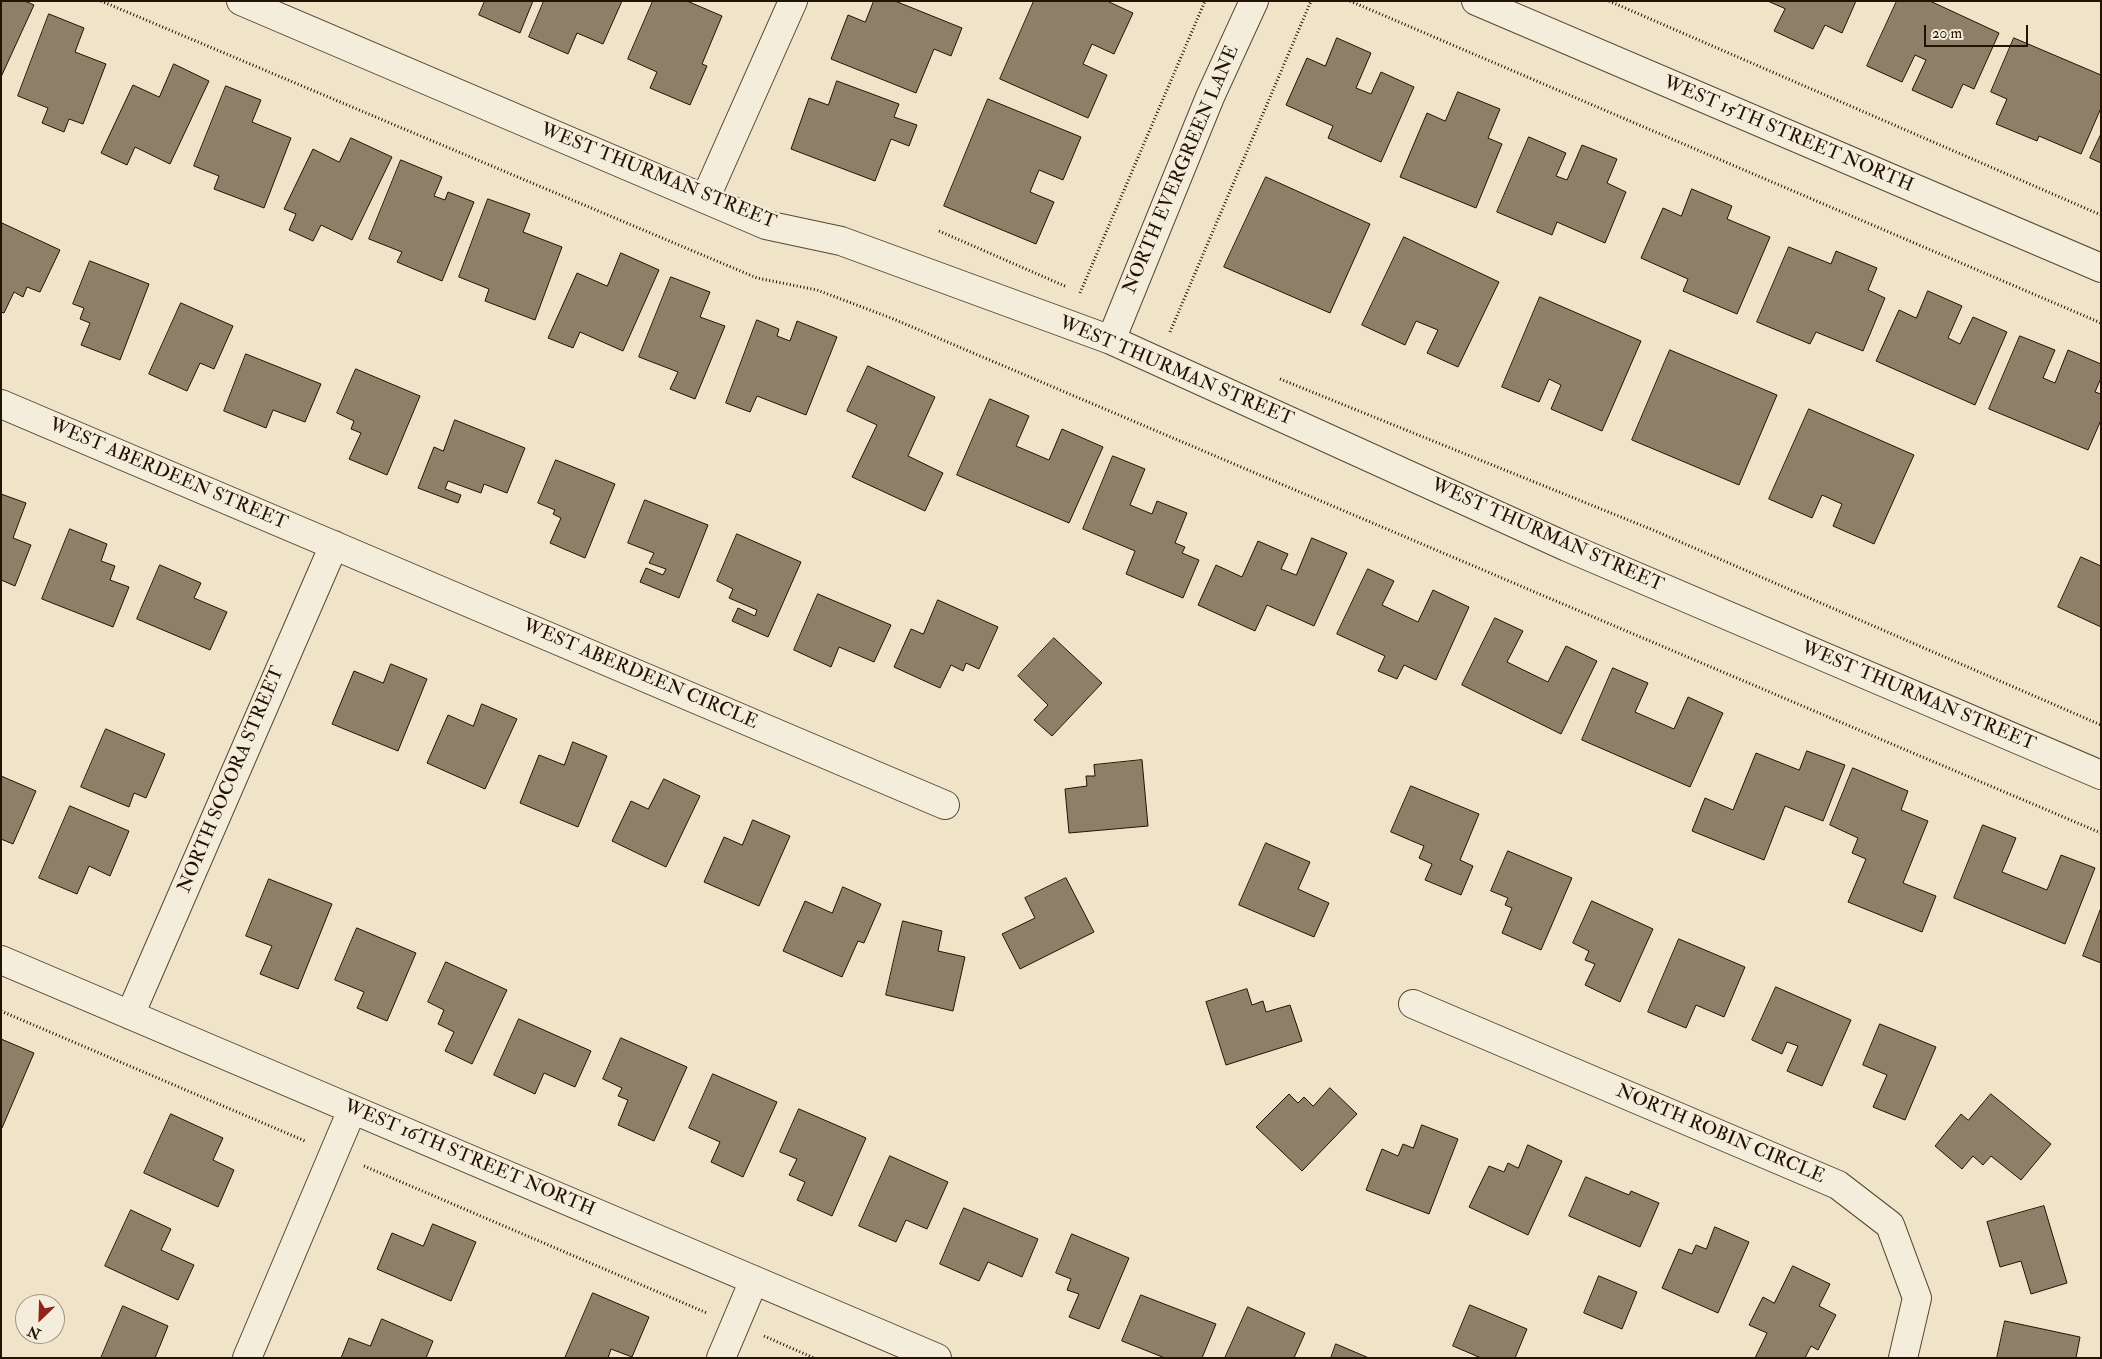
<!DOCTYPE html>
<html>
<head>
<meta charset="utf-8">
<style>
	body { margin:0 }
	#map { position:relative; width:2102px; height:1359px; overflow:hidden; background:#efe4c8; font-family:"IM FELL Double Pica",serif }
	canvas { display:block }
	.frame { position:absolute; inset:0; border:2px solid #241203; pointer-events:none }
	.north { position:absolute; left:15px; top:1294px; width:50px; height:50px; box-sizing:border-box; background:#f5eddb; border:1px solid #a19585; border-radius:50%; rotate:204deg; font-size:14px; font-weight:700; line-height:20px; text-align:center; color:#241203 }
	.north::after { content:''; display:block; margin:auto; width:18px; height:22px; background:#8f2418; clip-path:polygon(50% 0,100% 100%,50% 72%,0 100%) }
	.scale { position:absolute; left:1924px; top:25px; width:104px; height:22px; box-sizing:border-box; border:2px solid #241203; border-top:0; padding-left:6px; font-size:15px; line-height:18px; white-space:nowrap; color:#241203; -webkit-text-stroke:4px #f5eddb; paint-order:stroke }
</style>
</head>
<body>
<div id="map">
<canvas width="2102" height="1359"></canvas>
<div class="frame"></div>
<div class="north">N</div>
<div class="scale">20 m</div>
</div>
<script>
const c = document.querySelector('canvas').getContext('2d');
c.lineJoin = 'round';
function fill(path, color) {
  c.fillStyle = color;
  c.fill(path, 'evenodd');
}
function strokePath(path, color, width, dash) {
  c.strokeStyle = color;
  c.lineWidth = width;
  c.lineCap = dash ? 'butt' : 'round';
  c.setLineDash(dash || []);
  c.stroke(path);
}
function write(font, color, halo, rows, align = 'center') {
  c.font = font + ' "IM FELL Double Pica",serif';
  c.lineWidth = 5;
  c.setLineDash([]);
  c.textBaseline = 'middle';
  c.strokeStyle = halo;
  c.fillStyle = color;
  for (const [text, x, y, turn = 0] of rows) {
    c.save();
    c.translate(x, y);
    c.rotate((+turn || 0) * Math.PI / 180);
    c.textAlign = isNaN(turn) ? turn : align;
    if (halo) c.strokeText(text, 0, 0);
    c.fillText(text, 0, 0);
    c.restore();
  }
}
const building = new Path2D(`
	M1,1H25L34,5L1,77Z
	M485,1H533L520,33L479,15Z
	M544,1H622L603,44L577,33L568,54L529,37Z
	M653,1H687L722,16L702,64L707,66L690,105L650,88L657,72L628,59Z
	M874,1H895L962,28L951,56L934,49L916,93L831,59L848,15L865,22Z
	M1034,1H1107L1133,13L1114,54L1092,44L1083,64L1107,75L1088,118L1000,79Z
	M1768,1H1856L1842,33L1825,25L1813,49L1774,31L1785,9Z
	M1897,1H1930L1999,33L1974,89L1963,84L1952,108L1912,90L1926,60L1915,55L1902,82L1867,66Z
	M49,14L84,28L75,52L106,64L83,124L69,119L64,132L42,123L48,108L18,96Z
	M1337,38L1371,53L1356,88L1371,94L1381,72L1414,87L1381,162L1328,138L1333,126L1286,105L1307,58L1325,66Z
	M2014,38L2101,75V108L2081,154L2039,136L2037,141L1996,124L2007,99L1991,92Z
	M174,64L209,81L170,164L135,147L127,165L101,153L133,85L159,97Z
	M837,81L899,104L894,117L917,125L909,146L891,139L875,181L791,149L809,98L828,105Z
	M226,86L261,100L252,122L291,138L264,208L214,189L219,176L194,166Z
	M1458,92L1500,109L1488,138L1502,144L1476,208L1400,177L1427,113L1445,121Z
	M988,99L1081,137L1063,180L1039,170L1030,192L1054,202L1036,244L944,206Z
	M2101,134V163L2090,158Z
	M1529,137L1566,153L1556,176L1567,180L1582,145L1617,159L1607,183L1626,192L1605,243L1557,222L1552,235L1497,212Z
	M351,138L392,157L352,240L321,225L313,241L289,230L296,214L284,209L313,149L339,162Z
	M401,160L442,177L434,196L445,200L448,192L474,202L442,281L397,262L402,252L369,239Z
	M1266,177L1370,224L1330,313L1224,267Z
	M1692,189L1732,206L1727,219L1770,237L1737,314L1683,291L1688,279L1641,258L1663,208L1681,216Z
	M488,199L530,214L523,232L562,247L535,320L485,301L489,289L459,277Z
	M2,223L60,250L40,292L27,287L23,297L14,292L4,313L1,312Z
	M1404,237L1499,282L1458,367L1427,353L1438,330L1416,321L1405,345L1362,325Z
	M1789,247L1831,264L1836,251L1877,268L1868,290L1885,298L1863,351L1816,332L1810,344L1757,322Z
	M621,253L659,270L623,351L580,332L573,348L548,338L577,273L607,286Z
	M90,261L149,284L120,360L81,345L90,323L80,319L84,308L73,304Z
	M671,277L710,292L700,317L725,326L695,399L670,389L678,372L639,357Z
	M1928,291L1962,306L1948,338L1960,344L1973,317L2007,332L1975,405L1876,361L1899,310L1916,318Z
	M1540,297L1641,341L1602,431L1551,409L1561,385L1549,379L1539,402L1502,387Z
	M181,303L233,326L214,369L200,363L187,391L149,374Z
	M757,320L779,329L777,336L790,341L797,321L837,337L806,415L757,396L750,412L726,403Z
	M2020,336L2055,350L2043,378L2055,383L2068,350L2101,364V378L2095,392L2101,394V420L2088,450L1989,409Z
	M1670,350L1777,395L1739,485L1632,440Z
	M246,354L321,384L305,422L273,410L266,428L224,411Z
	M868,366L935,397L908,456L943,473L925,511L852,477L877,425L847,411Z
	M356,369L420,396L387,475L349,459L361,433L351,429L354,421L337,413Z
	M990,399L1029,416L1016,446L1049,460L1062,429L1103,447L1069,523L957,475Z
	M1809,409L1914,455L1874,544L1833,526L1842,504L1822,495L1812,518L1769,499Z
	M455,420L525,448L507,493L484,484L481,493L448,481L445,489L461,495L458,503L418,488L434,447L443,451Z
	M1113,456L1145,469L1130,505L1152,514L1157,501L1187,513L1175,543L1185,547L1182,553L1199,560L1183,598L1126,574L1135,551L1083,529Z
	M556,460L615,484L585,558L550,543L561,518L553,514L555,510L538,503Z
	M1,494L26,503L13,538L31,545L15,586L1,580Z
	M645,500L708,525L679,598L640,582L646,568L663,575L666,569L649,563L654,553L628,543Z
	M70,529L107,544L101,561L115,566L110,580L129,587L113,627L42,599Z
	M737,534L801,562L768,637L732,621L738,608L755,616L757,610L729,598L733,589L717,581Z
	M1312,538L1347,553L1314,626L1267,605L1255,631L1198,605L1216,565L1242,577L1258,541L1288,554L1281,569L1296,575Z
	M2081,557L2101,566V627L2058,607Z
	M160,565L201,583L194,598L227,612L210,650L137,619Z
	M1368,569L1394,581L1382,605L1418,622L1433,590L1469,607L1436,680L1404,665L1397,679L1378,671L1385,656L1337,634Z
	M818,594L891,625L874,662L839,647L831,667L794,650Z
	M938,600L998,627L979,669L966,663L963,671L951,665L940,688L894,667L911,629L923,634Z
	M1495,618L1523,631L1507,662L1548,682L1566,646L1597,661L1561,734L1462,685Z
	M1054,638L1102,683L1052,736L1034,720L1048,705L1018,676Z
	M391,664L427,679L398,751L332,724L354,671L383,683Z
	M1613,668L1648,683L1635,712L1674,729L1688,697L1723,713L1690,787L1582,740Z
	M482,704L517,719L485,789L427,763L448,715L473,726Z
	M106,729L165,754L146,798L134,793L129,807L81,787Z
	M573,742L607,756L578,827L520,803L539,755L564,765Z
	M1807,751L1845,765L1823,821L1785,806L1764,860L1692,831L1705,798L1733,810L1756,753L1799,770Z
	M1142,760L1148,826L1069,833L1065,789L1087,786L1086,776H1095L1094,765Z
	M1853,768L1908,791L1901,810L1928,821L1903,883L1936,896L1922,932L1848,902L1866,859L1852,853L1858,838L1830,825Z
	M1,776L36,791L13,844L1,839Z
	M664,779L700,796L666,867L612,841L631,801L648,809Z
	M1411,786L1479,814L1460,860L1473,866L1461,895L1425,880L1432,864L1419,858L1424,846L1391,832Z
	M70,806L129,831L110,876L89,866L77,894L39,878Z
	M753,820L790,836L759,906L704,882L724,837L742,845Z
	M1983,825L2016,838L2002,872L2047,890L2061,855L2095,868L2065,944L1954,898Z
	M1266,843L1310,862L1298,889L1329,903L1314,937L1239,905Z
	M1508,851L1572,878L1541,950L1502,933L1512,908L1505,905L1508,898L1491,891Z
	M1066,878L1094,932L1020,969L1002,934L1035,918L1025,898Z
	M269,879L332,904L298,989L260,974L272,946L246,936Z
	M843,887L881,904L864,943L858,941L842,977L783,951L805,901L832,913Z
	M1592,901L1653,929L1620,1002L1585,985L1595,964L1585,960L1589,951L1573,943Z
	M2101,908V963L2083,956Z
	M903,921L942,931L938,951L965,957L953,1011L886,995Z
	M357,928L416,953L387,1021L357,1008L364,992L335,980Z
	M1679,939L1745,967L1724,1017L1696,1005L1686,1028L1648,1012Z
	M446,962L507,990L472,1064L445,1051L454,1032L438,1024L444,1010L428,1002Z
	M1776,987L1851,1020L1822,1086L1787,1071L1798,1046L1787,1042L1782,1054L1752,1040Z
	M1247,989L1252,1005L1263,1001L1266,1012L1290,1005L1302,1041L1226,1065L1206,1002Z
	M519,1019L591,1051L575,1087L544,1073L535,1094L494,1075Z
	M1880,1024L1936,1047L1905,1120L1873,1107L1887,1075L1863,1065Z
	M621,1038L687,1067L654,1141L618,1125L628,1100L618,1096L622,1088L603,1079Z
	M1,1039L34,1053L2,1128H1Z
	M713,1074L777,1102L743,1177L711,1162L720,1142L689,1128Z
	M1330,1088L1357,1114L1302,1171L1256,1127L1289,1094L1298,1103L1304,1097L1313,1106Z
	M1991,1094L2051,1144L2021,1180L1991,1156L1983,1165L1973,1156L1962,1169L1935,1146L1961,1114L1968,1120Z
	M799,1109L866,1138L832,1216L797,1200L805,1182L789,1175L797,1159L780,1152Z
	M171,1114L223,1138L213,1160L234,1170L218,1207L144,1173Z
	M1422,1125L1458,1139L1429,1214L1366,1190L1382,1149L1398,1156L1403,1144L1413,1148Z
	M1528,1145L1562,1161L1528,1235L1469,1207L1489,1166L1504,1172L1508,1163L1518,1168Z
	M890,1156L948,1182L927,1229L906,1220L896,1242L859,1226Z
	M1586,1177L1629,1195L1631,1191L1659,1203L1640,1247L1569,1216Z
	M2044,1206L2067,1283L2031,1294L2021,1261L2000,1267L1987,1222Z
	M964,1208L1038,1239L1022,1277L988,1262L979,1281L940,1264Z
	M131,1210L171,1229L161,1250L194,1265L178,1300L105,1266Z
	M433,1224L476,1242L451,1301L377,1269L392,1233L423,1246Z
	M1715,1227L1749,1242L1718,1313L1662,1288L1679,1249L1692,1254L1696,1245L1706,1249Z
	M1072,1234L1129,1258L1099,1329L1069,1317L1079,1294L1067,1290L1071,1279L1056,1273Z
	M1793,1266L1830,1284L1819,1306L1836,1315L1818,1350L1811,1346L1805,1358H1755L1767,1333L1749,1325L1763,1297L1774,1303Z
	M1599,1276L1637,1292L1622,1329L1584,1313Z
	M593,1293L649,1317L632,1357L611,1349L608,1358H565Z
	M1141,1295L1216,1324L1202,1358H1165L1122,1341Z
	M1470,1305L1527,1329L1515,1358H1481L1453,1346Z
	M123,1306L168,1326L155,1358H101Z
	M1248,1307L1305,1333L1294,1358H1225Z
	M382,1319L433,1341L426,1358H341L349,1338L370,1346Z
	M2005,1321L2080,1337L2076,1358H1997Z
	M1336,1344L1369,1358H1331Z`);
fill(building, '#8e7f69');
strokePath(building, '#241203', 1);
const minor = new Path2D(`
	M241,1L766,225L841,241L1111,340L1567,547L2101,775
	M1476,1L2101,268
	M705,199L793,1
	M1111,340L1210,97L1254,1
	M1,404L945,805
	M1,960L937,1358
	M1413,1004L1838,1185L1890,1225L1917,1298L1903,1358
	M130,1015L334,545
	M247,1358L352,1110
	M721,1358L754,1280`);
strokePath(minor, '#574634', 30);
strokePath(new Path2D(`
	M101,1L757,278L817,290L891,318L2101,833
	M1350,1L2101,323
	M1609,1L2101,215
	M939,231L1067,287
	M1080,293L1205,1
	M1170,332L1311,1
	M1280,379L1653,530L2101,725
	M1,1011L305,1141
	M364,1166L707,1313
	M764,1336L814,1358`), '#241203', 3, [1, 2.5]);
strokePath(minor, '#f5eddb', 28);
write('19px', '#241203', '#f5eddb', [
	["WEST 15TH STREET NORTH",1788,135,23],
	["NORTH EVERGREEN LANE",1182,170,-67],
	["WEST THURMAN STREET",658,177,22],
	["WEST THURMAN STREET",1176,372,23],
	["WEST ABERDEEN STREET",168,475,23],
	["WEST THURMAN STREET",1547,536,24],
	["WEST ABERDEEN CIRCLE",640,675,23],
	["WEST THURMAN STREET",1918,697,23],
	["NORTH SOCORA STREET",232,780,-67],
	["NORTH ROBIN CIRCLE",1720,1135,23],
	["WEST 16TH STREET NORTH",469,1159,23]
]);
</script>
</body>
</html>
